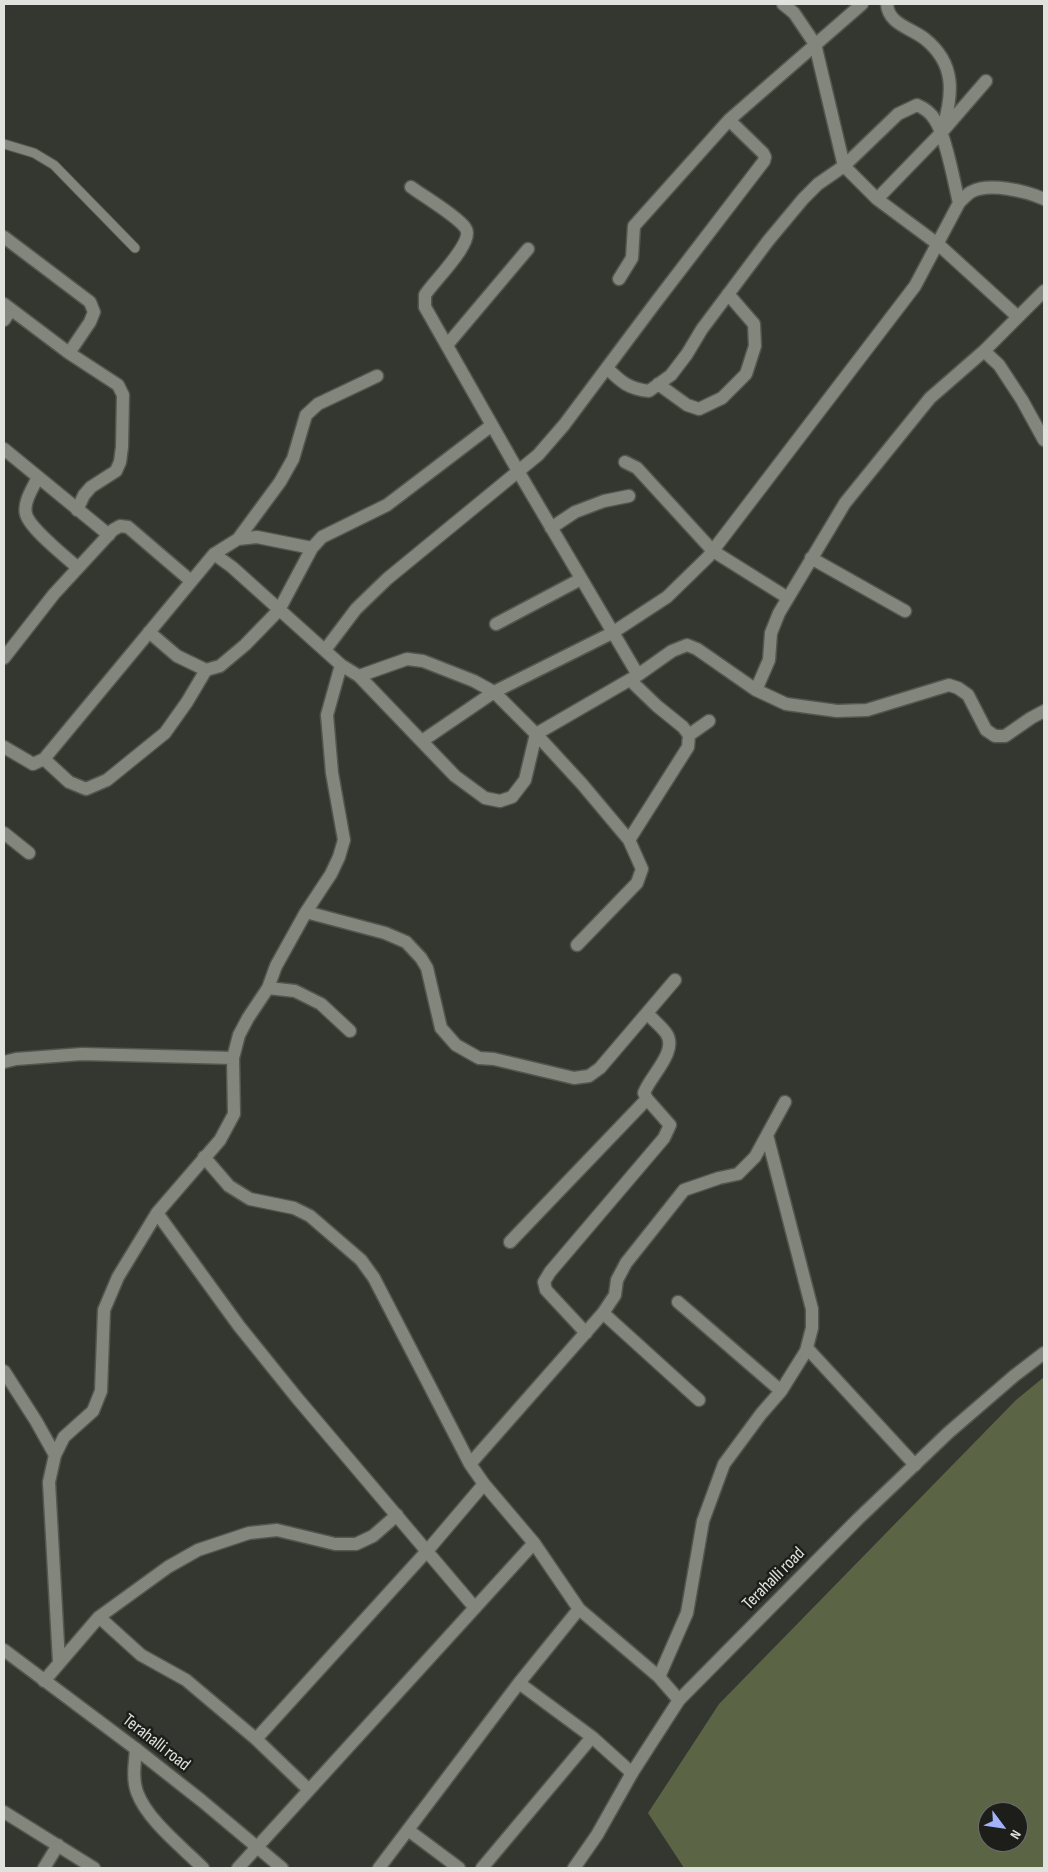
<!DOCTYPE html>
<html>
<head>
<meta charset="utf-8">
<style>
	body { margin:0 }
	#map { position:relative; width:1048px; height:1872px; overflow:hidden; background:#34372f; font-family:"Sofia Sans Condensed",sans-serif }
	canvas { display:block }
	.frame { position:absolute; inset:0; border:5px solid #e0e2dd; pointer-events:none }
	.north { position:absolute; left:978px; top:1802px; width:50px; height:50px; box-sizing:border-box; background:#1d1e1a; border:1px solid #6b6c68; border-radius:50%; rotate:121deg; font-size:14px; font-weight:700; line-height:20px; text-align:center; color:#e0e2dd }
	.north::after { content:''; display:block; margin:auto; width:18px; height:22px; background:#a2b2fd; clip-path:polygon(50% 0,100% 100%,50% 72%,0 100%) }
</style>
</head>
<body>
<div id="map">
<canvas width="1048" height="1872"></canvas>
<div class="frame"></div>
<div class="north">N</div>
</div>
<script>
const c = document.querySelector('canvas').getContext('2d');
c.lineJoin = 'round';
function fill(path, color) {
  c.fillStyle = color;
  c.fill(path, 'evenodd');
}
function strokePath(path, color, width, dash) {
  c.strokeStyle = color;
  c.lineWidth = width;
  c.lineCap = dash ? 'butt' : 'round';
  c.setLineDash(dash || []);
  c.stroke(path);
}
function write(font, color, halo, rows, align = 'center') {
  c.font = font + ' "Sofia Sans Condensed",sans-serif';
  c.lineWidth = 5;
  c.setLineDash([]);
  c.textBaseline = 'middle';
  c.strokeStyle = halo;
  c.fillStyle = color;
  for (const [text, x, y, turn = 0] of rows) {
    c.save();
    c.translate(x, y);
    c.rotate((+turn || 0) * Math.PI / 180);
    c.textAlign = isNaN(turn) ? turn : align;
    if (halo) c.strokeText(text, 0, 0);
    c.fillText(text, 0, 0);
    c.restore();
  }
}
fill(new Path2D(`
	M1044,1377V1868H684L648,1813L719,1704L1016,1400ZM988,1812H1018V1842H988Z`), '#5c6446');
const lane = new Path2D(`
	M4,144L34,153L54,165L135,248`);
const street = new Path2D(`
	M783,4L794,13L815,44L844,166L877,199L939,245L1018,317
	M887,4C888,24 911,28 925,39C956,64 953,94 943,128
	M411,187C423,196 460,218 466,229C474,243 433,282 425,295V307L518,471L638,675
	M877,199L941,133L986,81
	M4,237L90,302L94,312L90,322L69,353
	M619,279L632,258L634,226L729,120L862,4
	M4,304L69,353L118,385L123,395L122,447L120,462L116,471L91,487L84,495L77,510
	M4,320L11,310
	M447,345L528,249
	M984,351L999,365L1022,400L1044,440
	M607,368C621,382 629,389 649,391L671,375L687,354L702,329L768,241L803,199L818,184L844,166L898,114L917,105C924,108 931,113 935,120C946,136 954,182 959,203
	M658,384L687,405L699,409L722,398L746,374L755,346L754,324L728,294
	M4,449L109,535
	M625,462L637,468L713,551L788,598
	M38,477C33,488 23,502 26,514C29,528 66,557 78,568
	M551,528L575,512L604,501L629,496
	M238,539L280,482L293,459L306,415L318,404L377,376
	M214,554L232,567L341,665L359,676L455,776L485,798L500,801L512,797L525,780L536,734L638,675L672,651L687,645L697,649L756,690L786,704L837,711L867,710L949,685L958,688L968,695L986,730L995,736H1005L1031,718L1044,711
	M811,558L905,611
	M496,624L581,579
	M149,632L177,656L206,670L220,666L245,645L279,610L312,548L322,537L387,505L492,425
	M325,650L356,609L387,579L538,455L564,425L656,302L764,161L765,157L763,153L729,120
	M4,658L54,594L113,530L120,526L128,527L191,581
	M359,676L407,659L423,661L474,681L494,692L536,734L582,784L629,840L642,869L637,883L577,945
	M756,690L769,660L771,633L779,613L845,503L930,398L984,351L1044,291
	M689,735L709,721
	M422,741L494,692L612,633L667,597L708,557L915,286L959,203C963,199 966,195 971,192C989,182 1026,191 1044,199
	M4,747L33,764L44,759L214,554L238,539L257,537L312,548
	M44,759L69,782L86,789L107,780L165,733L187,702L206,670
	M4,833L29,853
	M629,840L688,747L689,735L683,727L657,706L630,680
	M306,912L385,933L406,942L421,958L427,968L441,1028L456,1045L479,1058L494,1059L574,1078L589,1076L600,1068L675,980
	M268,988L295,991L321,1004L350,1031
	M4,1062L16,1059L82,1054L233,1058
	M204,1157L229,1186L250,1199L294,1208L310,1216L361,1260L374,1278L470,1464L484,1484L534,1543L579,1609L659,1677L679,1700
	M157,1213L239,1326L297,1398L475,1608
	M510,1242L647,1099
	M678,1302L781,1391
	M603,1313L699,1400
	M586,1333L546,1290L544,1282L550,1272L664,1138L670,1125L647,1099L644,1093C650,1076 679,1051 666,1033C661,1026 653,1020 647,1013
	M807,1348L915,1465
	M4,1371L36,1421L55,1455
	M470,1464L603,1313L615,1295L617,1280L626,1263L684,1190L719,1178L738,1174L755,1157L785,1102
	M99,1617L141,1655L186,1680L256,1739L308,1789
	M59,1662L49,1482L55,1455L64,1437L93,1411L101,1391L104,1310L118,1277L157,1213L220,1140L234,1114L233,1058L239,1035L248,1018L268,988L276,966L306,912L331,874L339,857L344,840L332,773L327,715L341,665
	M659,1677L687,1613L703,1521L724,1464L761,1414L781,1391L806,1351L812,1328V1309L767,1135
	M44,1681L99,1617L168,1567L198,1550L249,1533L277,1530L335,1544H356L373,1536L397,1515
	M519,1683L592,1737L632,1773
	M256,1739L427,1551L484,1484
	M136,1749C135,1762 132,1778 137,1792C147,1820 182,1847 203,1868
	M4,1812L94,1868
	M408,1830L459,1868
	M44,1868L58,1845
	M238,1868L534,1543
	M379,1868L519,1683L579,1609
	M482,1868L592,1737`);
const secondary = new Path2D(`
	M4,1650L136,1749L202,1801L282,1868
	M574,1868L597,1835L632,1773L679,1700L858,1519L948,1433L1014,1376L1044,1353`);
strokePath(lane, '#53554e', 11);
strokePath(street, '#53554e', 15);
strokePath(secondary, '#53554e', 15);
strokePath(lane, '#83867d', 9);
strokePath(street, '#83867d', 12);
strokePath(secondary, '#83867d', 12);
write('18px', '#e0e2dd', '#1d1e1a', [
	["Terahalli road",774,1579,-45],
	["Terahalli road",156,1743,38]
]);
</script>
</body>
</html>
